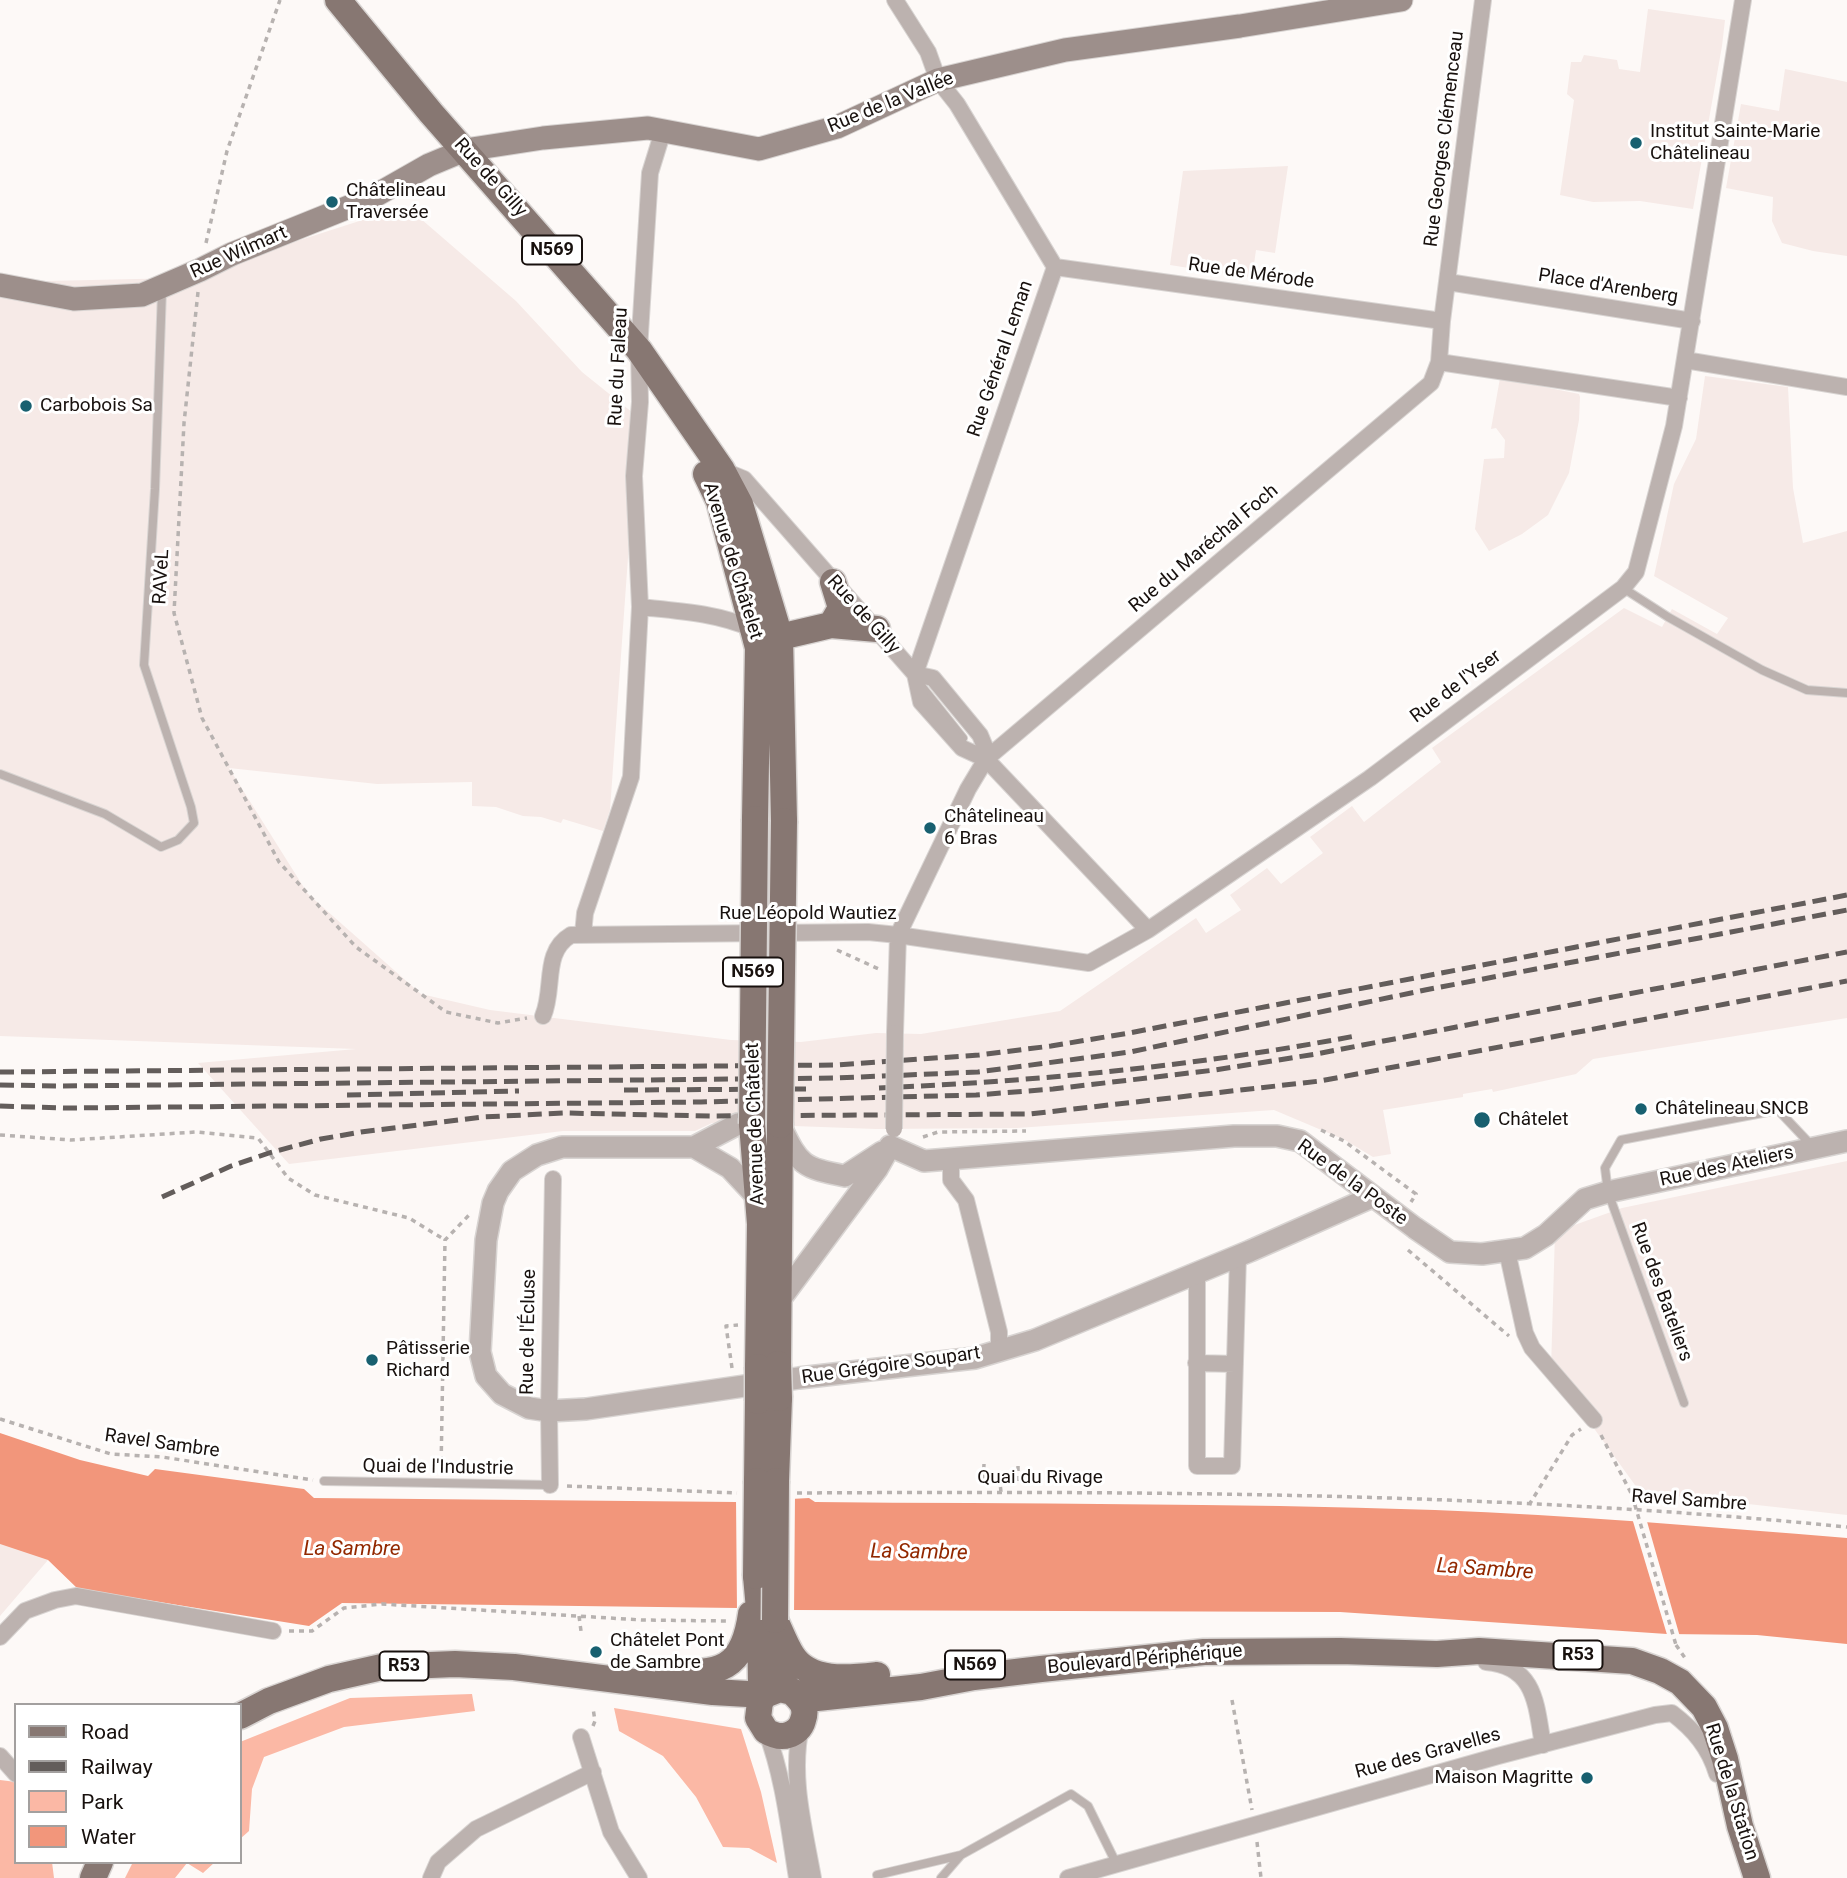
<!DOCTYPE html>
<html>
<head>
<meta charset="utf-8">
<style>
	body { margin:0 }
	#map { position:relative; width:1847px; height:1878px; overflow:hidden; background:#fdf9f7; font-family:Roboto,sans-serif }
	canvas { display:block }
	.legend { position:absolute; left:14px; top:1703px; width:228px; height:161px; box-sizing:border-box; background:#fff; border:2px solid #a3a09f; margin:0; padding:9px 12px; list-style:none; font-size:21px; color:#18110e }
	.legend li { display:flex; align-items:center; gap:14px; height:35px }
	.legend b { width:35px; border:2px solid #a3a09f }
</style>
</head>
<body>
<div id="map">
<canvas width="1847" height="1878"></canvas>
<ul class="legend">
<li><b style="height:9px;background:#877772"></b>Road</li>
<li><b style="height:9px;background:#635d5b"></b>Railway</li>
<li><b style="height:19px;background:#fbb8a5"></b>Park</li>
<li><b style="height:19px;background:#f2967b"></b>Water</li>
</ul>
</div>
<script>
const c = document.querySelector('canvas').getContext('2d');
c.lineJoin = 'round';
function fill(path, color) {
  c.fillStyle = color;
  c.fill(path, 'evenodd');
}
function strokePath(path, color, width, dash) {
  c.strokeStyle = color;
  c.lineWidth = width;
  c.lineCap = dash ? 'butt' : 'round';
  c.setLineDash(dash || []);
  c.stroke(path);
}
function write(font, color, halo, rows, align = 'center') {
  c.font = font + ' Roboto,sans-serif';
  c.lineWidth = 6;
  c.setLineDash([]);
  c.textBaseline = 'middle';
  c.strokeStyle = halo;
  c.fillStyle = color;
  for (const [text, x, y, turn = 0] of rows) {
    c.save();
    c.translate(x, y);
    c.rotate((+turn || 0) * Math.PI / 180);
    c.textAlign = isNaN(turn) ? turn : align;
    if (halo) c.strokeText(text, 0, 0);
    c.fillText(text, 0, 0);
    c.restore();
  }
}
fill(new Path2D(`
	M1648,9L1725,20L1722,46L1693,209L1640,201L1593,202L1560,195L1574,100L1567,94L1571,62H1581L1584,55L1617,60L1619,69L1640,72Z
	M1785,69L1847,82V256L1813,251L1782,243L1772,221L1773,197L1726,188L1741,104L1779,111Z
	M1288,166L1275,253L1256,250L1252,278L1170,265L1183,171Z
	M406,206L516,301L582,372L638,417L610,810L603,831L563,819L561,823L541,817L523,816L496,807L472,806V782L377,784L229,768L308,894L421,994L490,1010L731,1040L801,1042L876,1033L921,1034L1060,1011L1196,918L1206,933L1241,910L1230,895L1267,868L1281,884L1323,853L1310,837L1352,806L1364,822L1441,762L1432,748L1624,608L1662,627L1672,609L1717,634L1728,618L1654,576L1674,484L1696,439L1705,376L1788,387L1793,488L1803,543L1847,531V1018L1593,1059L1576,1074L1544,1081L1493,1092L1492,1089L1463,1094V1097L1383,1110L1391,1154L1373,1157L1345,1140L1274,1110L1017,1128L876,1129L712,1123L695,1131H563L289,1164L198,1063L356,1049L0,1036V282L182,278Z
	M1500,378L1579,394L1580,397L1579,420L1569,473L1548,515L1522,534L1489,551L1475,529L1484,459L1504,458L1505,440L1496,428L1491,429Z
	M1847,1161V1515L1640,1492L1551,1369L1555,1232L1622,1208Z
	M0,1544L48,1560L0,1616Z`), '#f6eae7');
fill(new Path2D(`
	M472,1694L475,1711L344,1727L264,1757L252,1789L249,1831L240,1839V1742L350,1698Z
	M614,1708L741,1729L761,1792L777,1863L749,1848L723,1847L696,1797L663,1756L619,1731Z
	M0,1780L16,1782V1862H52L54,1878H0Z
	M133,1862H215L203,1873L187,1863L175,1878H125Z`), '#fbb8a5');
fill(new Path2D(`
	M0,1433L80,1460L148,1476L155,1469L304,1489L314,1498L736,1502L809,1498L815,1502C1022,1504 1228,1503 1435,1510C1572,1515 1710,1527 1847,1538V1644L1757,1635L1667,1634L1340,1612L794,1610L737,1608L342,1603L309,1626L78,1589L48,1560L0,1544Z`), '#f2967b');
fill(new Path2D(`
	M795,1495L794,1614L737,1611L736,1499Z
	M1632,1518H1646L1680,1637L1668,1638Z`), '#fdf9f7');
const service = new Path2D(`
	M1623,588L1668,617L1762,670L1807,690L1847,693
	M923,688L963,738
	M0,774L105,814L161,847L178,840L194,823L191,807L144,665L155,489L162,291
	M1684,1403L1608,1192L1605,1168L1621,1140L1778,1110L1813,1147
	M324,1481L550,1485
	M878,1878L877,1875L961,1855L1071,1794L1088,1806L1116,1863
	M941,1878L961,1855`);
const minor = new Path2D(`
	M895,0L928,52L938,80L957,104L1055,267L915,674
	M1055,267L1442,321
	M1448,282L1692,321
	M1685,360L1847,387
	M1439,362L1679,398
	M722,470L744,479L915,674L921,702L962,748L986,759L1148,930
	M640,607C679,611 717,613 753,629
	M915,674L933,678L980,735L985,747L986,759
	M583,934L585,913L631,777L640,607L634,476L640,402L639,350L650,173L663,131
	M543,1016C555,988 542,952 571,935L868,932L898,935L1089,963L1148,930L1370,778L1623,588L1636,572L1674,426L1743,0
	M895,1033L898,935L968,789L986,759L1431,383L1439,362L1442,321L1483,0
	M951,1158V1180L966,1200L999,1332V1350
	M1507,1251L1525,1333L1532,1348L1594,1420
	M1197,1274V1466H1232L1238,1256
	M1196,1363L1235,1364
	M550,1485L549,1411L553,1179
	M0,1637L25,1611L55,1600L76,1596L273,1631
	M1486,1662C1536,1666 1536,1705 1543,1745
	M801,1726C790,1777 804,1827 813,1878
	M766,1731C784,1778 789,1829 797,1878
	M581,1737L611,1832L639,1878
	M0,1756L16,1774
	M431,1878L438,1862L476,1829L593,1772
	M1068,1878L1498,1756L1655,1715L1672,1713C1694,1730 1709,1747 1717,1774`);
const tertiary = new Path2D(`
	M738,1124L694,1147H562L537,1155L512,1171L498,1191L493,1203L486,1240L480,1352L486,1376L502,1394L529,1408L549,1411L586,1409L799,1378L975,1358L1035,1340L1250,1251L1372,1197
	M781,1127C799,1165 803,1168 845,1176L882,1152
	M890,1146L924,1161L1234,1136H1277L1300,1141L1415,1228L1450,1252L1482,1254L1525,1248L1546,1235L1585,1199L1608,1192L1847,1141
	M694,1147L730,1168L758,1198
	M779,1301L877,1169L890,1146`);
const secondary = new Path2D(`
	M0,285L74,299L142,295L200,270L232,254L371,198L429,165L465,150L543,138L648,128L759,149L837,127L938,80L1065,50L1240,26L1401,0`);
const primary = new Path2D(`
	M338,0L431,113L639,350L722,470L740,504L780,637L784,821
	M706,474L719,501L758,648L755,819
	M831,625L841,608L833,582
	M764,632L780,637L831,625L877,629
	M752,1124L760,1224L758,1367
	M778,1364L780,1125
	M757,1481L758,1401
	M776,1481L779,1398
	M756,1576L760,1620L761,1682L765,1695L760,1702L758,1718L766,1731C773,1735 780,1738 788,1735C795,1733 801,1728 803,1720C811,1698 784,1692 778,1674C774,1660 776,1644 775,1629
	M775,1620C781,1632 785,1644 792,1655C809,1683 850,1678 877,1675
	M668,1671C720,1675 743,1670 751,1614
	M240,1716L269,1701L329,1679L382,1667L455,1664L514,1667L713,1692L765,1695L780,1689L817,1698L921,1687L974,1677L1041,1669L1204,1652L1340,1651L1437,1654L1479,1651L1632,1661L1660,1671L1680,1682L1704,1707L1715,1728L1725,1759L1740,1826L1757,1878
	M93,1878L100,1862`);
strokePath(service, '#d8d4d2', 10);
strokePath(minor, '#d8d4d2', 18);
strokePath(tertiary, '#d8d4d2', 24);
strokePath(secondary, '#d8d4d2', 25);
strokePath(primary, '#d8d4d2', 29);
strokePath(new Path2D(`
	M206,243L227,151L280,0
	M198,292L184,423L174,613L202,718L279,862L356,947L446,1012L498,1023L527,1018
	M837,950L881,970
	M1321,1130L1344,1141L1416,1194L1411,1202
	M0,1135L71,1140L196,1132L258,1138L288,1178L315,1195L409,1218L445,1240
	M923,1137L938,1132L1026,1131
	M1408,1250L1509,1336
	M732,1368L726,1326L738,1325
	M0,1419L111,1454L162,1457L313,1480
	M1601,1435L1632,1495
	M984,1464L983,1483H1000L1001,1492
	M441,1471L445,1240L471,1213
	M1000,1483H1018V1464
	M567,1486L737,1493
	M797,1493C1147,1491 1499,1492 1847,1527
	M1529,1505L1572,1435L1581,1429
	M579,1616L581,1631
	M289,1631H312L344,1608L382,1604L642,1620L728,1621
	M1676,1645L1685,1658
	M1232,1700L1252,1810
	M593,1726L595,1721L593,1708
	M1257,1842L1261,1878`), '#b7b2b0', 3.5, [5, 5]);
strokePath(service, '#bcb2af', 8);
strokePath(minor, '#bcb2af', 16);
strokePath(tertiary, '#bcb2af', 21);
strokePath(secondary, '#9d8f8b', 23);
strokePath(primary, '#877772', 26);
strokePath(new Path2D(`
	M0,1072L835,1065L979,1055L1051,1046L1129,1033L1847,895
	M0,1085L62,1086L835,1078L978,1072L1130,1052L1425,990L1847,910
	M879,1088C1039,1081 1198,1066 1355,1036
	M624,1090L809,1089
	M347,1095L519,1091
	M0,1106L66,1108L701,1102L976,1095L1053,1089L1215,1070L1316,1054L1847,952
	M162,1197L231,1166L269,1153L321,1139L361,1132L483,1117L564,1113L710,1116L1030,1114L1320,1081L1847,981`), '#635d5b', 5, [14, 7]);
const minorBridge = new Path2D(`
	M894,1129L895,1033`);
const primaryBridge = new Path2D(`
	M752,1124L755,819
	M780,1125L784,821
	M778,1364L779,1398
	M758,1401V1367
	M756,1576L757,1481
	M775,1620L776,1481`);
strokePath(minorBridge, '#d8d4d2', 18, []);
strokePath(primaryBridge, '#d8d4d2', 29, []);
strokePath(new Path2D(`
	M1632,1495L1676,1645`), '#b7b2b0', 3.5, [5, 5]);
strokePath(minorBridge, '#bcb2af', 16);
strokePath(primaryBridge, '#877772', 26);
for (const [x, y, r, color] of [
	[1636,143,7,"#186070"],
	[332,202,7,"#186070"],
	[26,406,7,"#186070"],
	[930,828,7,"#186070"],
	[1641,1109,7,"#186070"],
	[1482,1120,9,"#186070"],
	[372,1360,7,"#186070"],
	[596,1652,7,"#186070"],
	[1587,1778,7,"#186070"]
]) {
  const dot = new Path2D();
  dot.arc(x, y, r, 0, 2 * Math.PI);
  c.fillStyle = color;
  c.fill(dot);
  strokePath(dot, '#fff', 2.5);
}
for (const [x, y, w] of [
	[552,250,60],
	[753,972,60],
	[1578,1655,49],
	[975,1665,60],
	[404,1666,49]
]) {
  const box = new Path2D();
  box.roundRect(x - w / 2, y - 14.5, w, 29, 5);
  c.fillStyle = '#fff';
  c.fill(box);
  strokePath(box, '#18110e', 2);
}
write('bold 18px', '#18110e', null, [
	["N569",552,250],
	["N569",753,972],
	["R53",1578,1655],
	["N569",975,1665],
	["R53",404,1666]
]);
write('19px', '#18110e', '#fff', [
	["Rue de la Vallée",891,103,-22],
	["Rue Georges Clémenceau",1445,139,-83],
	["Rue de Gilly",490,178,48],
	["Rue Wilmart",239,253,-24],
	["Rue de Mérode",1251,274,8],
	["Place d'Arenberg",1608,287,9],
	["Rue Général Leman",1001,359,-71],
	["Rue du Faleau",619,367,-87],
	["Rue du Maréchal Foch",1204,549,-40],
	["Avenue de Châtelet",732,561,73],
	["RAVeL",162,577,-87],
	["Rue de Gilly",863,615,48],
	["Rue de l'Yser",1456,687,-37],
	["Rue Léopold Wautiez",808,914],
	["Avenue de Châtelet",756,1124,-92],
	["Rue des Ateliers",1727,1167,-12],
	["Rue de la Poste",1352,1183,36],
	["Rue des Bateliers",1661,1292,70],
	["Rue de l'Écluse",529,1332,-89],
	["Rue Grégoire Soupart",891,1366,-8],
	["Ravel Sambre",162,1444,8],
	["Quai de l'Industrie",438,1468,1],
	["Quai du Rivage",1040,1478],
	["Ravel Sambre",1689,1501,4],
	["Boulevard Périphérique",1145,1660,-5],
	["Rue des Gravelles",1428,1754,-15],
	["Rue de la Station",1731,1792,73]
]);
write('19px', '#18110e', '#fff', [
	["Institut Sainte-Marie",1650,132],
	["Châtelineau",1650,154],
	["Châtelineau",346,191],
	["Traversée",346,213],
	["Carbobois Sa",40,406],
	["Châtelineau",944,817],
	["6 Bras",944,839],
	["Châtelineau SNCB",1655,1109],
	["Châtelet",1498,1120],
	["Pâtisserie",386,1349],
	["Richard",386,1371],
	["Châtelet Pont",610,1641],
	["de Sambre",610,1663],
	["Maison Magritte",1573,1778,"right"]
], 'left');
write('italic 21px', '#922800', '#fff', [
	["La Sambre",352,1550],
	["La Sambre",919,1553,1],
	["La Sambre",1485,1570,4]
]);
</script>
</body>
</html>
